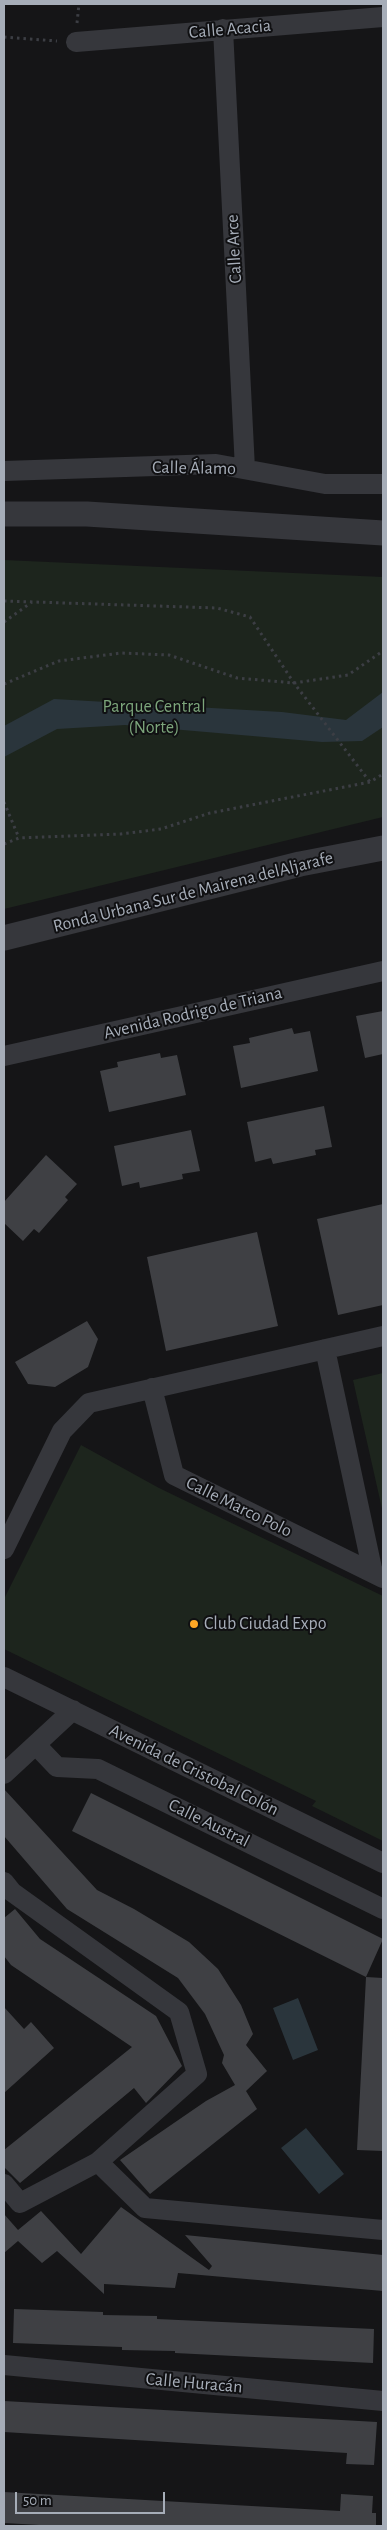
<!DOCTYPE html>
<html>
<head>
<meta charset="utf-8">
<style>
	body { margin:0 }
	#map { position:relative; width:387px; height:2530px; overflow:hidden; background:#151517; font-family:"Alegreya Sans",sans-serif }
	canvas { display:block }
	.frame { position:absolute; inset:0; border:5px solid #a6adb8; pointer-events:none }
	.scale { position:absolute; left:15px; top:2492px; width:150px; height:22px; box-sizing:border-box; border:2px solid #a6adb8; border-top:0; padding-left:6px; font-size:15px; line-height:18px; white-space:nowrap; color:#a6adb8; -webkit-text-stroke:4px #101012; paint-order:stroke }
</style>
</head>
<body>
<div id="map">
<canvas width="387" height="2530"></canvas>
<div class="frame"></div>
<div class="scale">50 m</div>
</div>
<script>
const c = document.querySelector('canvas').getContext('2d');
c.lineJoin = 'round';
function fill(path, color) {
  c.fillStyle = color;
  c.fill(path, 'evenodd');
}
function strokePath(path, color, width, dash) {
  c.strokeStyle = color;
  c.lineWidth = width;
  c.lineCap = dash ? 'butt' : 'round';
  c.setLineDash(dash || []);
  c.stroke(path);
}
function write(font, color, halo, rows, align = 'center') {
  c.font = font + ' "Alegreya Sans",sans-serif';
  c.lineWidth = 4;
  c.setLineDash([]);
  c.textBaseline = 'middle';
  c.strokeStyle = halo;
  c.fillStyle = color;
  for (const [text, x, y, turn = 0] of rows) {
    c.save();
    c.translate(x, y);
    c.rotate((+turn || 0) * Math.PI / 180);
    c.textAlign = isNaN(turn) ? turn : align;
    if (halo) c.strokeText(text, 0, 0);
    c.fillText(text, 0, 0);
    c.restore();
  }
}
fill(new Path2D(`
	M4,560L383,577V817L4,909Z
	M383,1373V1513L353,1380Z
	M81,1445L159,1488L383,1596V1841L312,1806L316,1801L4,1649V1599Z`), '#1d251d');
fill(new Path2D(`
	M383,692V727L362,741L322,742L125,725L57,729L4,757V726L54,699L282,712L346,720Z
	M298,1998L318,2050L293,2060L273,2008Z
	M306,2128L344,2174L319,2194L281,2148Z`), '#2a353c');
fill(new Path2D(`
	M383,1011V1054L365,1058L356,1016Z
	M292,1028L294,1034L310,1031L318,1071L241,1088L233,1046L250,1043L249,1038Z
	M160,1053L161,1058L177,1055L186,1095L109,1112L100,1071L118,1067L117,1062Z
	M324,1106L332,1147L315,1150L316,1155L273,1164L271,1158L255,1162L247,1122Z
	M191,1130L200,1171L182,1174L183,1179L140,1188L139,1182L122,1186L114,1146Z
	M46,1155L77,1184L65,1197L68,1200L39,1233L34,1229L23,1241L4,1223V1202Z
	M383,1204V1305L338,1315L317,1219Z
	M257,1232L278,1326L166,1351L147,1257Z
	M87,1321L98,1339L88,1367L55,1387L28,1384L15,1362Z
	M4,1789L97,1890L134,1909L189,1942L218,1969L241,2005L253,2034L246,2045L267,2071L246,2091L257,2109L150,2194L120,2160L206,2101L235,2085L222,2063L224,2055L205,2014L178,1978L67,1909L4,1836Z
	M91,1793L383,1939L366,1977L72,1831Z
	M15,1909L40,1939L156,2016L182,2066L146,2103L134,2088L20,2183L4,2167V2150L132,2047L11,1965L4,1956V1918Z
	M366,1977L383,1978V2151L357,2150Z
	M4,2007L24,2029L31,2022L54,2048L4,2093Z
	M121,2207L209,2270L212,2266L185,2235L383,2255V2291L178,2273L175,2288L104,2284V2294L57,2251L42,2263L18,2241L4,2253V2214L18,2230L41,2211L81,2254Z
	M14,2309L103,2312V2315L157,2316V2319L374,2329L373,2363L175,2353V2351L122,2350V2347L13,2343Z
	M4,2401L377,2422L374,2465L346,2464L347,2453L4,2432Z
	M4,2492L340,2511L341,2494L373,2496L372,2513H376V2526H57L4,2523Z`), '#3f4044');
strokePath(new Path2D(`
	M77,23L79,4
	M4,37L57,41
	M4,601L217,608L250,617L294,683L370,782
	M4,622L32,602
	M4,684L59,661L121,653L169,655L237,678L294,683L348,675L383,651
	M4,802L19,838
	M4,844L19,838L121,834L161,829L210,813L370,782L383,774`), '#3c3e44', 3, [2.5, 4]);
strokePath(new Path2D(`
	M223,29L245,469
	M76,42L383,17
	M4,471L216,464L325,484H383
	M4,1056L383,971
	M325,1349L373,1573
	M152,1388L174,1475L383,1578
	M4,1549L62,1431L89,1403L383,1336
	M4,1677L383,1863
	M36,1745L57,1767L98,1769L383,1909
	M4,1774L73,1710
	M4,1882L12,1892L179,2012L197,2074L98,2162L20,2203L4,2184
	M98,2162L145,2208L383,2230
	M4,2365L383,2401`), '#36373c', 20);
strokePath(new Path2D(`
	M4,514H87L383,533
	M4,938L300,864L383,848`), '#36373c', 25);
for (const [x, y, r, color] of [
	[194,1624,5,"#ffa625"]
]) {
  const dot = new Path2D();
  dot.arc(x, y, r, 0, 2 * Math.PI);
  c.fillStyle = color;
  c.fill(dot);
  strokePath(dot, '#101012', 2);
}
write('18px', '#a6adb8', '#101012', [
	["Calle Acacia",230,29,-5],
	["Calle Arce",234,249,-93],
	["Calle Álamo",194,468,1],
	["Ronda Urbana Sur de Mairena delAljarafe",193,892,-14],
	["Avenida Rodrigo de Triana",193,1013,-13],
	["Calle Marco Polo",239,1507,26],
	["Avenida de Cristobal Colón",194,1770,26],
	["Calle Austral",209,1823,26],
	["Calle Huracán",194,2383,5]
]);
write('18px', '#7ca57b', '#101012', [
	["Parque Central",154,707],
	["(Norte)",154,728]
]);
write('18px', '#a6adb8', '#101012', [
	["Club Ciudad Expo",204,1624]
], 'left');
</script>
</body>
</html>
